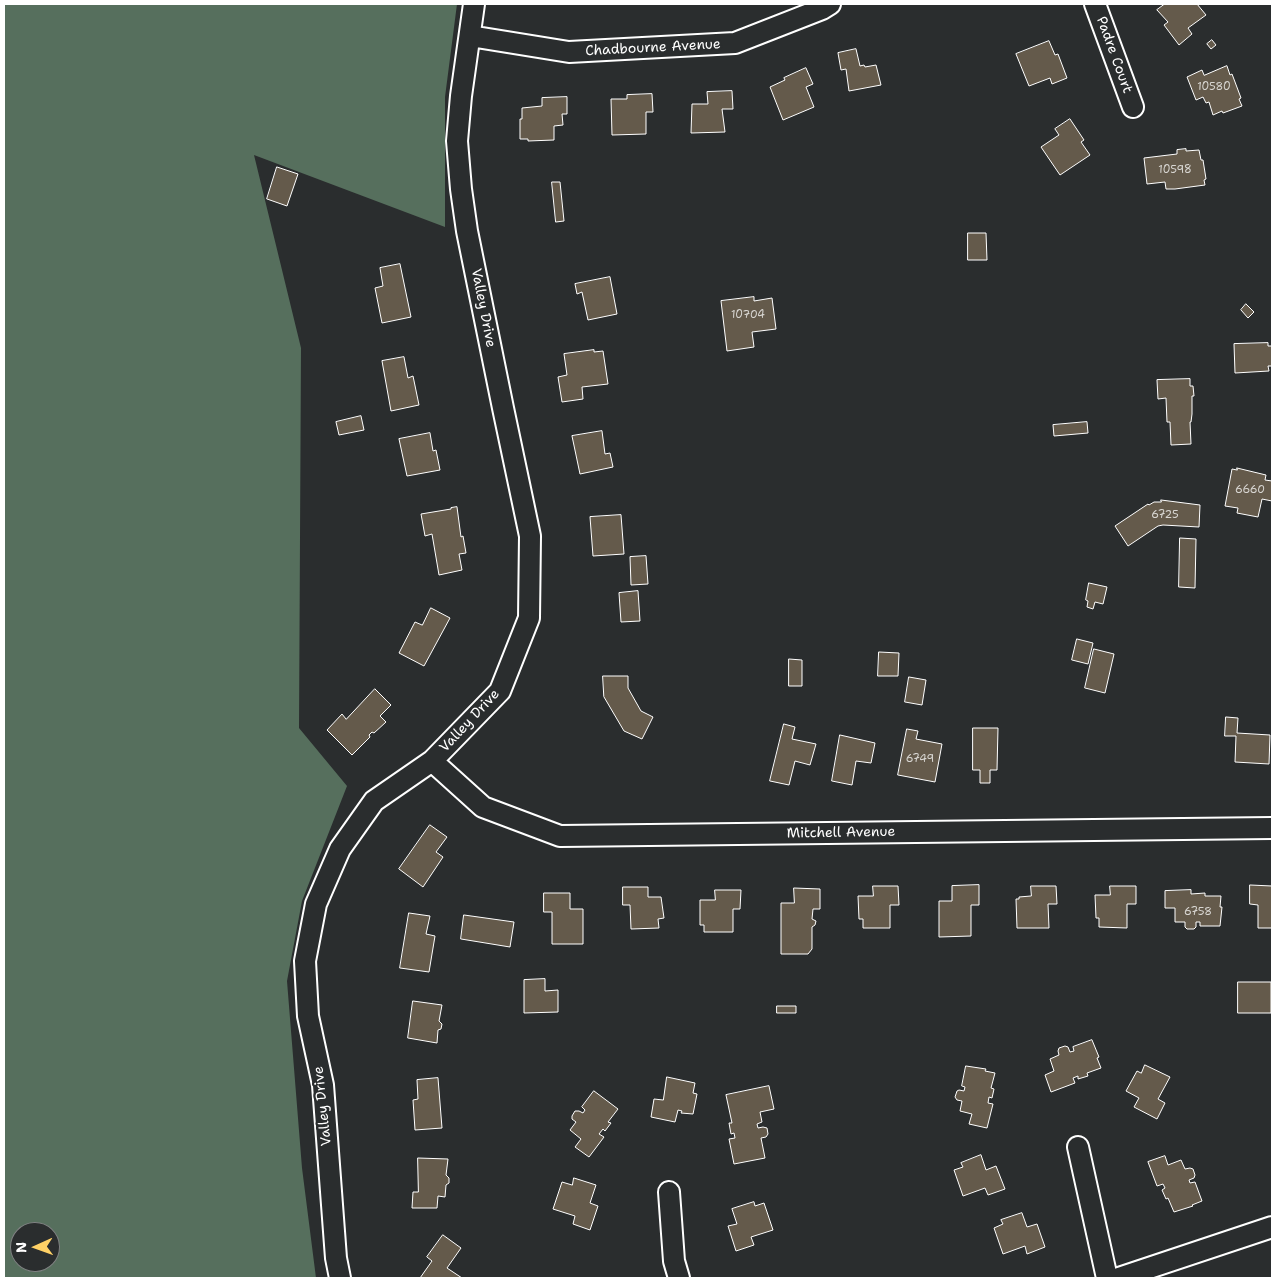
<!DOCTYPE html>
<html>
<head>
<meta charset="utf-8">
<style>
	body { margin:0 }
	#map { position:relative; width:1276px; height:1282px; overflow:hidden; background:#2a2d2e; font-family:"Shantell Sans",sans-serif }
	canvas { display:block }
	.frame { position:absolute; inset:0; border:5px solid #fff; pointer-events:none }
	.north { position:absolute; left:10px; top:1222px; width:50px; height:50px; box-sizing:border-box; background:#2a2d2e; border:1px solid #7f8182; border-radius:50%; rotate:268deg; font-size:14px; font-weight:700; line-height:20px; text-align:center; color:#fff }
	.north::after { content:''; display:block; margin:auto; width:18px; height:22px; background:#ffd166; clip-path:polygon(50% 0,100% 100%,50% 72%,0 100%) }
</style>
</head>
<body>
<div id="map">
<canvas width="1276" height="1282"></canvas>
<div class="frame"></div>
<div class="north">N</div>
</div>
<script>
const c = document.querySelector('canvas').getContext('2d');
c.lineJoin = 'round';
function fill(path, color) {
  c.fillStyle = color;
  c.fill(path, 'evenodd');
}
function strokePath(path, color, width, dash) {
  c.strokeStyle = color;
  c.lineWidth = width;
  c.lineCap = dash ? 'butt' : 'round';
  c.setLineDash(dash || []);
  c.stroke(path);
}
function write(font, color, halo, rows, align = 'center') {
  c.font = font + ' "Shantell Sans",sans-serif';
  c.lineWidth = 4.5;
  c.setLineDash([]);
  c.textBaseline = 'middle';
  c.strokeStyle = halo;
  c.fillStyle = color;
  for (const [text, x, y, turn = 0] of rows) {
    c.save();
    c.translate(x, y);
    c.rotate((+turn || 0) * Math.PI / 180);
    c.textAlign = isNaN(turn) ? turn : align;
    if (halo) c.strokeText(text, 0, 0);
    c.fillText(text, 0, 0);
    c.restore();
  }
}
fill(new Path2D(`
	M4,4H457L445,97V227L254,155L301,348L299,728L347,786L302,901L287,981L302,1168L316,1278H4ZM20,1232H50V1262H20Z`), '#566f5d');
const building = new Path2D(`
	M1165,4H1197L1206,15L1188,28L1192,34L1179,45L1164,25L1168,22L1157,10Z
	M1212,40L1216,45L1211,49L1207,44Z
	M1049,41L1055,55L1058,54L1067,78L1052,84L1050,78L1029,86L1016,54Z
	M856,49L860,66L864,65L865,67L876,65L881,85L849,91L846,69L841,70L838,53Z
	M1227,66L1230,75L1232,74L1241,98L1239,99L1242,106L1223,113L1222,111L1213,115L1209,102L1206,103L1203,97L1196,100L1187,77L1202,70L1204,75Z
	M806,68L813,84L806,87L814,107L783,120L770,87L785,80L784,78Z
	M732,91L733,109H722L725,132L691,133L692,104H708L707,92Z
	M652,94L653,112H646V134L612,135L611,99H627V95Z
	M567,97V114H562L563,125L554,126V140L528,141V139H520V119H522V108L542,106V98Z
	M1070,119L1084,140L1081,142L1090,155L1060,175L1041,147L1059,135L1055,129Z
	M1186,149V151L1199,150L1201,160H1203L1206,179L1204,180L1205,185L1175,189H1166L1165,182L1147,184L1144,158L1177,154V150Z
	M277,167L298,174L287,206L267,199Z
	M552,182H560L564,221L556,222Z
	M968,233H986L987,260H968Z
	M400,264L411,317L382,323L375,288L383,286L380,268Z
	M610,277L617,314L588,320L582,292L577,294L575,284Z
	M754,297V301L772,298L776,329L752,332L754,347L727,351L721,301Z
	M1246,304L1254,312L1248,318L1241,310Z
	M1268,343V346H1272V366H1268L1269,371L1235,373L1234,344Z
	M594,350V352L603,351L608,384L582,387L583,399L562,402L558,377L567,375L564,354Z
	M404,357L408,378L413,376L419,405L391,411L382,361Z
	M1190,379V386H1193L1194,396H1192V414L1191,422H1190L1191,444L1171,445L1170,422H1167L1166,398L1158,399L1157,380Z
	M361,416L364,430L339,435L336,422Z
	M1087,422L1088,433L1054,436L1053,425Z
	M602,431L605,454L610,453L613,467L580,474L572,436Z
	M430,433L433,451L436,450L440,470L407,476L399,439Z
	M1237,468L1266,475L1265,480L1272,481V501L1262,499L1258,517L1237,513L1238,508L1225,506L1232,469L1237,470Z
	M1161,500L1200,505L1199,527L1163,525L1158,526L1128,546L1115,526L1148,504L1149,505L1154,502H1161Z
	M457,507L461,537L463,536L466,553L459,554L462,570L439,575L432,534L425,536L421,514L451,509V508Z
	M621,515L624,554L593,556L590,517Z
	M1180,538L1196,539L1195,588L1179,587Z
	M646,556L648,584L631,585L630,557Z
	M1089,583L1107,587L1103,604L1095,602L1093,609L1087,607L1088,601L1086,600Z
	M638,591L640,621L621,622L619,593Z
	M431,608L450,618L424,666L399,653L415,622L422,625Z
	M1077,639L1093,643L1088,664L1072,660Z
	M1094,649L1114,654L1105,693L1085,688Z
	M879,652L899,653L898,676H878Z
	M789,659L802,660V686H789Z
	M603,676H628V688L641,711L653,717L642,739L624,731L604,697Z
	M909,677L926,680L922,705L905,702Z
	M375,689L391,705L380,716L386,722L374,733L372,732L369,735L370,737L352,755L327,730L342,714L346,719Z
	M1226,717L1238,718L1237,733L1270,735L1269,764L1235,762L1236,736H1225Z
	M784,724L795,727L792,739L816,744L810,765L795,761L789,785L770,781Z
	M973,728H998L997,770H990V783H980V770H973Z
	M907,729L918,731L916,739L942,744L935,782L898,775Z
	M840,735L875,743L871,763L856,761L852,785L832,781Z
	M430,825L447,837L436,852L443,857L423,887L399,869Z
	M979,885V905H971V936L939,937V901H952V886Z
	M1250,885L1272,886V928H1258V905L1250,904Z
	M873,886H898L899,905H890V928H863V919H859L858,896H873Z
	M1031,886H1056L1057,904H1048L1049,928H1017L1016,899H1019V897L1031,896Z
	M1110,886H1136V904H1127V928L1099,927V918H1096L1095,895H1110Z
	M623,887H648V897H661L664,918L658,919L659,928L631,929L630,905H623Z
	M794,888L820,889V909H813L812,919L816,921L815,925L812,927V949L808,954H781V903H794Z
	M715,890H741L740,909H733V932H704V925H700V900H715Z
	M1191,890V894L1205,893V896H1221L1220,907H1222L1220,926H1200V922H1196V927L1194,929H1187L1185,927V922H1175V908H1165V891Z
	M544,893H570V909H583V944H552V912H544Z
	M409,913L430,916L426,934L435,936L429,972L400,968Z
	M464,915L514,922L510,947L461,939Z
	M545,979V991L558,990V1012L524,1013V980Z
	M1238,982H1271V1013H1238Z
	M413,1001L442,1005L439,1021L442,1024L441,1029L438,1030L437,1043L408,1038Z
	M777,1006H796V1013H777Z
	M1092,1040L1099,1057L1097,1058L1101,1068L1087,1073L1088,1076L1078,1079V1076L1073,1078L1075,1083L1051,1092L1045,1075L1054,1071L1050,1059L1059,1055L1058,1051L1059,1048L1065,1046L1068,1047L1070,1052L1074,1051L1073,1047Z
	M1145,1065L1170,1077L1158,1099L1165,1103L1157,1119L1134,1107L1139,1098L1126,1091L1137,1071L1141,1073Z
	M966,1066L986,1069L985,1071L995,1073L991,1088L994,1089L992,1098L989,1097L988,1103L993,1104L987,1128L969,1124L972,1114L960,1111L962,1101L957,1100L955,1097L957,1091L959,1090L964,1091L965,1087L962,1086Z
	M667,1077L695,1083L693,1093L697,1094L693,1114L681,1113L682,1111L678,1110L675,1122L651,1117L654,1099L663,1100Z
	M438,1078L442,1128L415,1130L413,1100L418,1099L417,1080Z
	M769,1086L774,1109L760,1112L762,1122L757,1124L758,1128L763,1127L767,1128L768,1134L766,1137L761,1138L765,1158L734,1164L729,1139L735,1138L734,1133L731,1134L729,1123H732L726,1095Z
	M594,1091L618,1109L608,1122L611,1123L605,1131L603,1129L599,1134L604,1137L589,1157L575,1147L581,1139L570,1130L576,1122L572,1119V1116L575,1111H579L583,1113L585,1110L582,1107Z
	M981,1155L986,1170L996,1166L1005,1189L988,1195L985,1188L963,1196L954,1170L963,1167L961,1163Z
	M1165,1156L1168,1165L1181,1160L1185,1169L1190,1168L1193,1169L1195,1175L1194,1178L1189,1180L1190,1183L1195,1182L1202,1201L1192,1205L1193,1206L1174,1212L1168,1198L1166,1199L1162,1190L1165,1188L1163,1184L1157,1186L1148,1162Z
	M418,1158L448,1159L446,1175L449,1178V1183L446,1185L445,1197L438,1196L437,1208H412L413,1192H418Z
	M574,1178L596,1185L590,1203L598,1206L590,1230L573,1224L575,1216L553,1209L562,1182L572,1185Z
	M754,1202L755,1206L764,1203L773,1230L751,1237L754,1245L736,1251L728,1226L737,1224L732,1209Z
	M1022,1213L1027,1227L1037,1224L1045,1247L1027,1254L1025,1246L1003,1254L994,1228L1003,1224L1001,1220Z
	M443,1235L461,1248L447,1268L462,1278H420L432,1261L427,1257Z`);
fill(building, '#645a4b');
strokePath(building, '#fff', 1);
const minor = new Path2D(`
	M1095,4L1133,107
	M470,36L569,52L735,43L822,9L830,4
	M432,761L483,807L560,836L1272,828
	M1078,1147L1107,1278
	M669,1192L674,1261L679,1278
	M340,1278L336,1258L323,1085L308,1016L305,961L316,904L340,849L374,801L432,761L500,691L529,618L530,536L503,408L467,231L461,189L457,141L461,96L474,4
	M1119,1278L1272,1227`);
strokePath(minor, '#fff', 24);
strokePath(minor, '#2a2d2e', 20);
write('11px', '#d8d6d2', null, [
	["10580",1214,87],
	["10598",1175,170],
	["10704",748,315],
	["6660",1250,490],
	["6725",1165,515],
	["6749",920,759],
	["6758",1198,912]
]);
write('14px', '#fff', '#2a2d2e', [
	["Chadbourne Avenue",653,48,-3],
	["Padre Court",1114,55,70],
	["Valley Drive",483,308,79],
	["Valley Drive",470,721,-47],
	["Mitchell Avenue",841,833,-1],
	["Valley Drive",323,1106,-96]
]);
</script>
</body>
</html>
